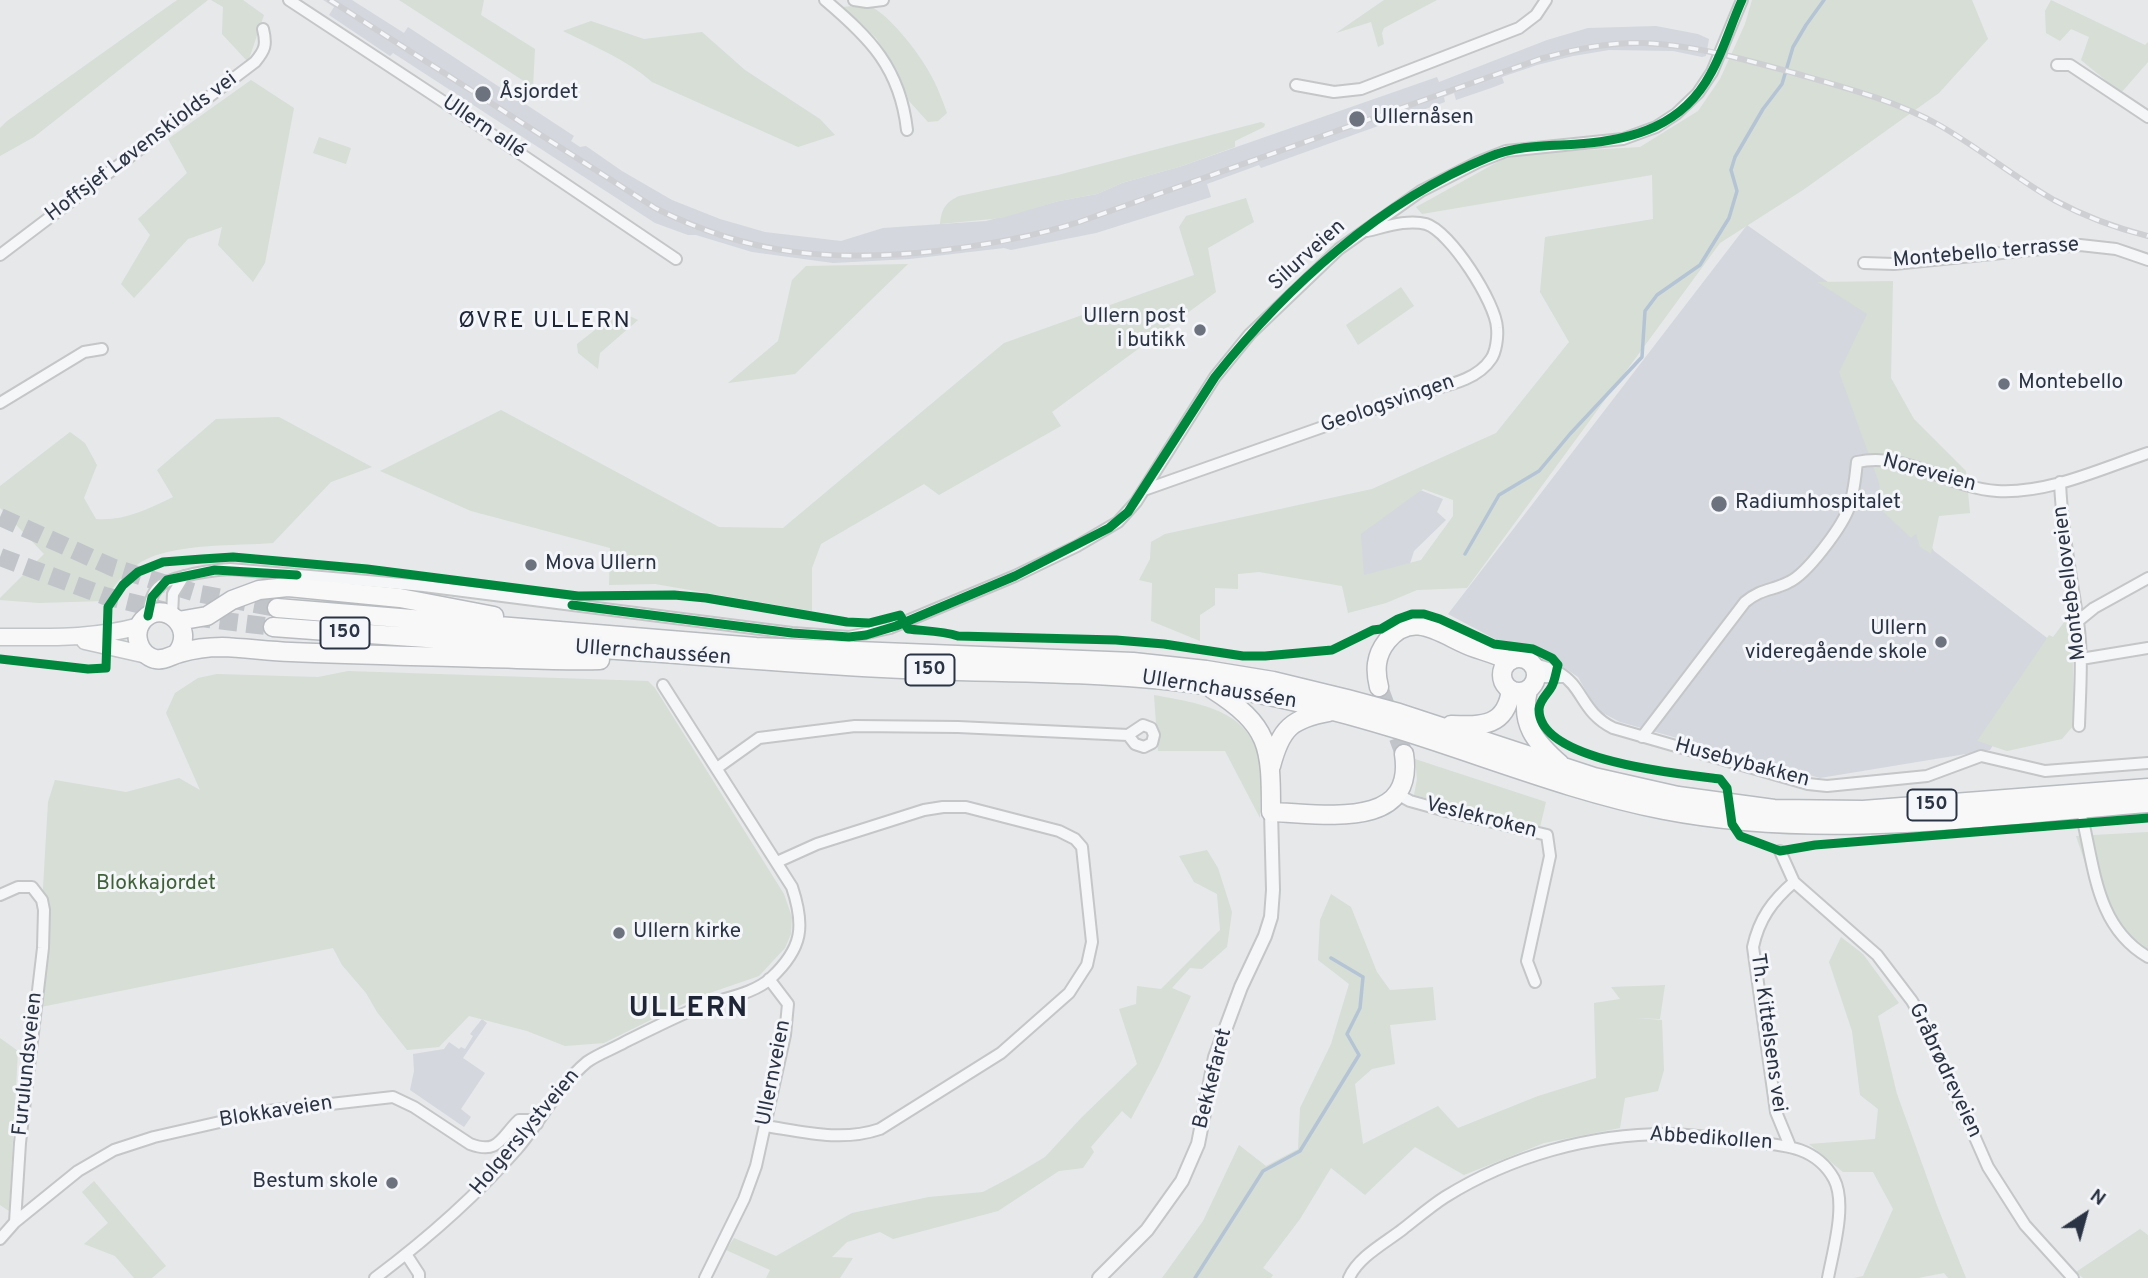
<!DOCTYPE html>
<html>
<head>
<meta charset="utf-8">
<style>
	body { margin:0 }
	#map { position:relative; width:2148px; height:1278px; overflow:hidden; background:#e6e8ea; font-family:Overpass,sans-serif }
	canvas { display:block }
	.north { position:absolute; left:2050px; top:1180px; width:70px; height:70px; -webkit-text-stroke:5px #f4f6f9; paint-order:stroke; rotate:36deg; font-size:19px; font-weight:700; line-height:28px; text-align:center; color:#2b3445 }
	.north::after { content:''; display:block; margin:auto; width:24px; height:32px; background:#2b3445; clip-path:polygon(50% 0,100% 100%,50% 72%,0 100%) }
</style>
</head>
<body>
<div id="map">
<canvas width="2148" height="1278"></canvas>
<div class="north">N</div>
</div>
<script>
const c = document.querySelector('canvas').getContext('2d');
c.lineJoin = 'round';
function fill(path, color) {
  c.fillStyle = color;
  c.fill(path, 'evenodd');
}
function strokePath(path, color, width, dash) {
  c.strokeStyle = color;
  c.lineWidth = width;
  c.lineCap = dash ? 'butt' : 'round';
  c.setLineDash(dash || []);
  c.stroke(path);
}
function write(font, color, halo, rows, align = 'center') {
  c.font = font + ' Overpass,sans-serif';
  c.lineWidth = 6;
  c.setLineDash([]);
  c.textBaseline = 'middle';
  c.strokeStyle = halo;
  c.fillStyle = color;
  for (const [text, x, y, turn = 0] of rows) {
    c.save();
    c.translate(x, y);
    c.rotate((+turn || 0) * Math.PI / 180);
    c.textAlign = isNaN(turn) ? turn : align;
    if (halo) c.strokeText(text, 0, 0);
    c.fillText(text, 0, 0);
    c.restore();
  }
}
fill(new Path2D(`
	M323,0H352L404,33L408,27L574,136L571,141L580,147L586,146L622,171L672,200L720,219L765,232L841,241L883,228L986,221L1059,201L1097,194L1122,183L1182,166L1437,77L1439,82L1547,40L1588,28L1656,26L1698,34L1709,39L1706,56L1702,57L1673,51L1609,50L1573,56L1537,65L1502,77L1504,83L1494,87L1456,100L1454,93L1444,97L1445,102L1261,168L1259,165L1207,184L1211,197L1096,233L1011,250L1004,248L910,259L833,263L752,252L696,235H688L655,223L393,53L390,56L329,15L334,7Z
	M1747,225L1872,313L1876,457L1934,551L2055,644L1990,750L1820,778L1620,722L1597,710L1578,677L1556,662L1493,638L1448,614Z
	M1415,488L1443,499L1437,512L1446,520L1414,551L1408,570L1354,604L1361,508Z
	M482,1019L487,1023L463,1058L485,1073L461,1109L471,1117L464,1127L410,1090L414,1071L413,1054L444,1049L449,1042L459,1049L461,1047L465,1049L473,1036L470,1034Z`), '#d4d7dd');
fill(new Path2D(`
	M177,0H208L34,137L0,156V128L7,121Z
	M211,0H243L264,15L248,62L222,34L223,7Z
	M399,0H484L481,15L535,49L533,87Z
	M1384,0H1437L1384,28L1382,33L1384,44L1378,47L1371,22L1336,33Z
	M1752,0H1972L1988,39L1939,93L1803,190L1720,243L1467,588L1417,590L1386,603L1348,613L1342,586L1259,572L1238,574V589L1215,588V605L1200,615V641L1151,621L1152,583L1139,580L1150,559L1151,542L1165,534L1372,489L1496,433L1569,342L1540,292L1545,237L1653,219L1652,175L1422,214L1416,207L1503,159L1534,153L1640,147L1698,111L1720,79L1745,24ZM1423,489L1453,500V516L1421,560L1364,575L1361,534Z
	M2051,0L2145,45L2148,42V62L2121,93L2081,60L2089,37L2071,29L2060,41L2046,33L2045,11Z
	M868,5C891,15 923,58 934,81C939,91 943,102 947,113L938,121L928,122L909,101L897,70L876,38L842,7Z
	M591,21L644,39L702,32L745,70L820,119L835,135L798,147L652,82C626,59 593,46 563,31Z
	M251,80L294,108L265,263L253,282L218,245L222,227L188,239L134,298L121,284L150,235L138,219L187,173L168,139Z
	M1261,122L1265,124L1264,127L1235,141V147L1182,166L1122,183L1097,194L1059,201L1002,218L940,224C942,208 945,203 959,196L1058,175Z
	M319,137L351,148L346,164L313,153Z
	M1246,198L1254,222L1208,248L1216,292L1052,412L1061,426L939,495L924,484L821,544L812,568V611L655,584L609,585L610,548L471,511L380,471L501,410L719,527L783,528L1004,343L1194,275L1179,227L1186,216Z
	M908,264L795,374L728,383L778,341L792,280L806,266Z
	M1893,281L1891,378L1914,419L1966,471L1970,513L1939,516L1931,554L1920,547L1916,534L1911,538L1879,508L1881,506L1879,483L1839,372L1867,314L1817,282Z
	M1401,287L1414,306L1358,345L1346,325Z
	M619,311L638,320L600,353L598,369L578,353L577,344Z
	M279,417L372,467L331,482L273,543C235,546 173,543 141,562C125,572 113,587 103,601L39,603L0,600V598L44,554L0,508V486L70,432L85,443L97,465L84,498L96,519C125,521 146,510 173,497L157,470L216,419Z
	M2065,621H2072L2074,725L2062,739L2007,751L1977,741L2049,635L2053,637Z
	M348,671L648,681L655,688L784,894L792,917L791,934L785,948L759,976L695,998L604,1043L565,1046L527,1031L469,1016L439,1047L407,1050L377,1012L366,993L342,965L333,948L36,1008L48,802L55,780L126,792L179,778L200,790L166,713L175,693L198,678L217,674L318,677Z
	M1154,695C1202,704 1254,710 1261,768C1262,784 1260,802 1260,818L1225,751H1158Z
	M1415,759L1546,802L1540,827L1414,795L1417,779Z
	M2148,832V949L2114,923L2096,896L2076,836Z
	M1207,850L1218,868L1232,912L1227,947L1202,969L1190,968L1172,988L1191,996L1158,1068L1131,1119L1122,1111L1091,1147L1094,1152L1083,1168L1059,1171L998,1211L893,1239L880,1232L847,1242L832,1257L853,1258L840,1278H766L770,1270L726,1250L734,1238L776,1256L852,1213L929,1197L983,1192L1015,1175L1045,1157L1082,1117L1137,1064L1119,1009L1136,1004L1137,986L1161,989L1220,930L1217,894L1194,882L1179,856Z
	M1331,894L1351,907L1377,972L1390,990L1433,987L1436,1020L1390,1025L1395,1064L1372,1069L1355,1084L1363,1144L1438,1106L1458,1128L1538,1096L1596,1078L1594,1003L1620,999L1611,987L1665,985L1660,1019L1636,1018L1662,1020L1664,1070L1658,1091L1625,1098L1620,1128L1544,1143L1464,1175L1415,1147L1365,1195L1331,1168L1300,1219L1263,1268L1273,1275L1271,1278H1162L1203,1221L1239,1145L1266,1166L1298,1149L1300,1108L1331,1044L1349,984L1318,960L1320,920Z
	M1841,937L1863,954L1899,1003L1878,1016L1897,1094L1938,1208L1966,1278H1948L1944,1273L1918,1278H1854L1863,1276L1893,1209L1873,1172H1843L1809,1144L1875,1139L1878,1109L1860,1095L1852,1031L1829,962Z
	M0,1038L18,1051L9,1211L0,1205Z
	M94,1181L166,1266L152,1278H134L115,1256L84,1244L108,1223L82,1192Z
	M2140,1229L2148,1235V1278H2083L2076,1272Z`), '#d6ded6');
strokePath(new Path2D(`
	M1465,554L1499,495L1539,471L1570,434L1642,357L1645,311L1657,295L1700,265L1729,218L1737,191L1731,170L1735,157L1763,109L1782,84L1793,47L1806,25L1824,0
	M1195,1278L1263,1171L1300,1151L1359,1055L1347,1034L1360,1008L1363,977L1331,958`), '#b4c4d5', 3.5);
strokePath(new Path2D(`
	M0,517L114,568L196,593L277,608
	M0,557L105,596L166,611
	M193,617L273,627
	M1379,687L1404,754`), '#c1c4c9', 18, [18, 9]);
const minor = new Path2D(`
	M289,0L441,100L676,259
	M825,0C870,38 900,68 907,130
	M854,0L867,2L883,0
	M2057,65H2070L2148,117
	M1296,85L1334,92L1361,89L1519,28L1536,15L1546,0
	M0,255L255,62C265,50 267,45 263,29
	M1864,263L1894,264L2080,245L2116,249L2148,260
	M0,403L84,352L102,349
	M2060,482C2062,530 2071,575 2078,622C2083,656 2080,691 2079,726
	M1144,490L1419,393C1442,386 1476,382 1491,359C1496,352 1498,337 1497,328C1496,303 1450,231 1426,224C1407,219 1385,227 1367,231
	M148,616C151,588 159,582 185,576C200,572 214,570 230,569L424,586L792,633L849,637L890,628L1015,576L1077,546L1118,522L1136,502L1215,377L1250,334L1339,249L1421,191L1478,162L1506,151L1623,139L1656,127L1676,114L1698,93L1712,72L1742,0
	M172,616L173,594L184,576
	M2078,621L2094,608L2148,578
	M2081,659L2148,648
	M1531,663C1539,666 1550,667 1558,672C1584,687 1581,712 1613,728L1808,784L1827,786L1927,776L1981,756L2045,771L2148,763
	M1535,679L1544,677H1565
	M1642,737L1745,602C1762,588 1772,591 1789,582C1807,574 1840,529 1848,510C1854,495 1855,479 1857,462C1907,451 1948,488 1997,491C2048,494 2100,469 2148,453
	M717,768L759,738L855,726L958,727L1128,735L1143,725L1151,728L1154,735L1152,743L1144,747L1135,744L1128,735
	M1397,794L1410,801L1446,811L1547,835L1550,856L1527,961L1535,982
	M2083,821C2095,873 2098,928 2148,957
	M1780,851L1794,882L1877,955L1912,1001L1924,1022L1988,1167L2025,1225L2073,1278
	M0,895L18,887H32L42,900L44,910L43,948L20,1143L15,1222L0,1239
	M766,1126C804,1132 842,1142 880,1129L1001,1053L1069,993L1087,965L1092,942L1082,847L1075,839L1059,831L966,807H943L924,810L817,844L777,862
	M1790,1146L1776,1112L1753,947C1759,919 1772,901 1794,882
	M15,1222L78,1171L114,1150L154,1137L268,1111L393,1097L414,1107L470,1144C499,1155 501,1137 519,1120H528L537,1124
	M406,1254L419,1274V1278
	M375,1278C427,1239 474,1198 517,1149C540,1122 559,1085 587,1062C598,1054 613,1049 625,1042C650,1030 676,1016 702,1006C724,998 754,994 771,978C803,948 805,926 792,887L663,685
	M705,1278L744,1199L756,1166L785,1035L788,1004L769,979
	M1349,1278C1358,1257 1385,1243 1403,1229C1417,1218 1431,1206 1445,1197C1511,1156 1590,1134 1667,1134C1692,1134 1717,1139 1741,1141C1777,1145 1814,1143 1834,1179C1847,1204 1833,1251 1828,1278`);
const tertiary = new Path2D(`
	M1099,1278L1147,1230L1182,1181L1198,1144L1215,1057L1241,987L1265,936L1271,917L1273,890L1271,812`);
const primary = new Path2D(`
	M0,637C48,637 93,639 140,626
	M85,641L147,655`);
const trunk = new Path2D(`
	M277,608L756,647L1133,662L1206,670L1273,681L1347,699L1399,713L1594,777L1678,796L1774,809L1863,810L2148,788
	M178,621L207,616L232,600L259,590L288,587L400,598L494,616
	M273,627C378,635 482,642 587,648C685,654 783,663 882,668C990,674 1098,670 1205,685C1271,694 1336,710 1400,730C1487,757 1573,792 1664,810C1824,841 1987,816 2148,803
	M177,653C197,627 163,598 143,620C132,633 138,654 155,659C165,661 171,655 180,653C193,649 209,647 222,647C245,648 268,651 291,652C357,655 423,656 488,658C526,659 563,661 600,660
	M1502 675a17 17 0 1 1 34 0a17 17 0 1 1-34 0Z
	M1379,687C1375,671 1375,656 1387,641C1414,607 1445,638 1475,648C1487,652 1498,655 1510,661
	M1212,689C1270,726 1271,746 1271,812C1320,813 1416,832 1404,754
	M1528,690C1520,724 1535,742 1560,764
	M1451,725C1482,726 1506,727 1511,690
	M1271,766C1281,728 1291,719 1329,712`);
strokePath(minor, '#c4c6c8', 14);
strokePath(tertiary, '#c4c6c8', 16);
strokePath(primary, '#c2c5c8', 19);
strokePath(trunk, '#b8bbbf', 21);
strokePath(minor, '#f5f6f7', 10);
strokePath(tertiary, '#f5f6f7', 12);
strokePath(primary, '#f8f8f8', 16);
strokePath(trunk, '#f8f8f8', 18);
const rail = new Path2D(`
	M330,0L655,208C751,256 832,262 937,251C986,245 1032,237 1079,222L1540,59C1574,49 1608,42 1644,43C1695,45 1746,60 1794,73C1843,87 1894,100 1939,125C1979,148 2014,177 2054,200C2084,216 2115,228 2148,236`);
strokePath(rail, '#cecfd2', 6);
strokePath(rail, '#f4f6f9', 3.5, [10]);
strokePath(new Path2D(`
	M572,605L792,633L849,637L866,635L896,626L1015,576L1109,528L1128,512L1215,377C1287,286 1381,201 1489,157C1517,145 1548,146 1578,144C1633,140 1683,126 1711,73C1724,50 1731,24 1742,0
	M148,616L152,597L167,580L215,570L297,575
	M0,659L88,669L106,668L108,607L123,585L138,572L163,562L202,559L233,557L367,569L578,596L674,595L706,598L847,622L869,623L900,615L908,629C925,631 943,631 958,636L1116,640L1164,644L1243,656H1265L1332,650L1373,630L1381,629L1398,619L1412,614H1424L1440,619L1494,644L1533,649L1552,658L1558,665C1556,672 1555,680 1552,686C1548,694 1540,699 1539,709C1538,762 1682,774 1720,779L1727,788L1732,824L1740,836L1780,851L1815,845L2148,818`), '#00873e', 9);
for (const [x, y, r, color] of [
	[483,94,9,"#6c737f"],
	[1357,119,9,"#6c737f"],
	[1200,330,7,"#6c737f"],
	[2004,384,7,"#6c737f"],
	[1719,504,9,"#6c737f"],
	[531,565,7,"#6c737f"],
	[1941,642,7,"#6c737f"],
	[619,933,7,"#6c737f"],
	[392,1183,7,"#6c737f"]
]) {
  const dot = new Path2D();
  dot.arc(x, y, r, 0, 2 * Math.PI);
  c.fillStyle = color;
  c.fill(dot);
  strokePath(dot, '#f4f6f9', 2.5);
}
for (const [x, y, w] of [
	[345,633,49],
	[930,670,49],
	[1932,805,49]
]) {
  const box = new Path2D();
  box.roundRect(x - w / 2, y - 15.5, w, 31, 5);
  c.fillStyle = '#f4f6f9';
  c.fill(box);
  strokePath(box, '#2b3445', 2);
}
write('bold 19px', '#2b3445', null, [
	["150",345,633],
	["150",930,670],
	["150",1932,805]
]);
write('21px', '#2b3445', '#f4f6f9', [
	["Åsjordet",499,94],
	["Ullernåsen",1373,119],
	["Ullern post",1186,318,"right"],
	["i butikk",1186,342,"right"],
	["Montebello",2018,384],
	["Radiumhospitalet",1735,504],
	["Mova Ullern",545,565],
	["Ullern",1927,630,"right"],
	["videregående skole",1927,654,"right"],
	["Ullern kirke",633,933],
	["Bestum skole",378,1183,"right"]
], 'left');
write('21px', '#2b3445', '#f4f6f9', [
	["Ullern allé",483,128,34],
	["Hoffsjef Løvenskiolds vei",142,148,-37],
	["Montebello terrasse",1986,254,-5],
	["Silurveien",1308,256,-42],
	["Geologsvingen",1388,405,-19],
	["Noreveien",1929,474,15],
	["Montebelloveien",2071,583,-97],
	["Ullernchausséen",653,654,4],
	["Ullernchausséen",1219,691,9],
	["Husebybakken",1742,764,15],
	["Veslekroken",1481,819,14],
	["Th. Kittelsens vei",1767,1033,82],
	["Furulundsveien",29,1064,-84],
	["Gråbrødreveien",1944,1071,65],
	["Ullernveien",775,1073,-79],
	["Bekkefaret",1214,1079,-76],
	["Blokkaveien",276,1113,-9],
	["Holgerslystveien",526,1133,-50],
	["Abbedikollen",1711,1140,4]
]);
write('21px', '#3f6138', '#f4f6f9', [
	["Blokkajordet",156,885]
]);
c.letterSpacing = '2px';
write('23px', '#1d2536', '#f4f6f9', [
	["ØVRE ULLERN",545,322]
]);
c.letterSpacing = '0px';
c.letterSpacing = '2px';
write('bold 28px', '#1d2536', '#f4f6f9', [
	["ULLERN",689,1010]
]);
c.letterSpacing = '0px';
</script>
</body>
</html>
